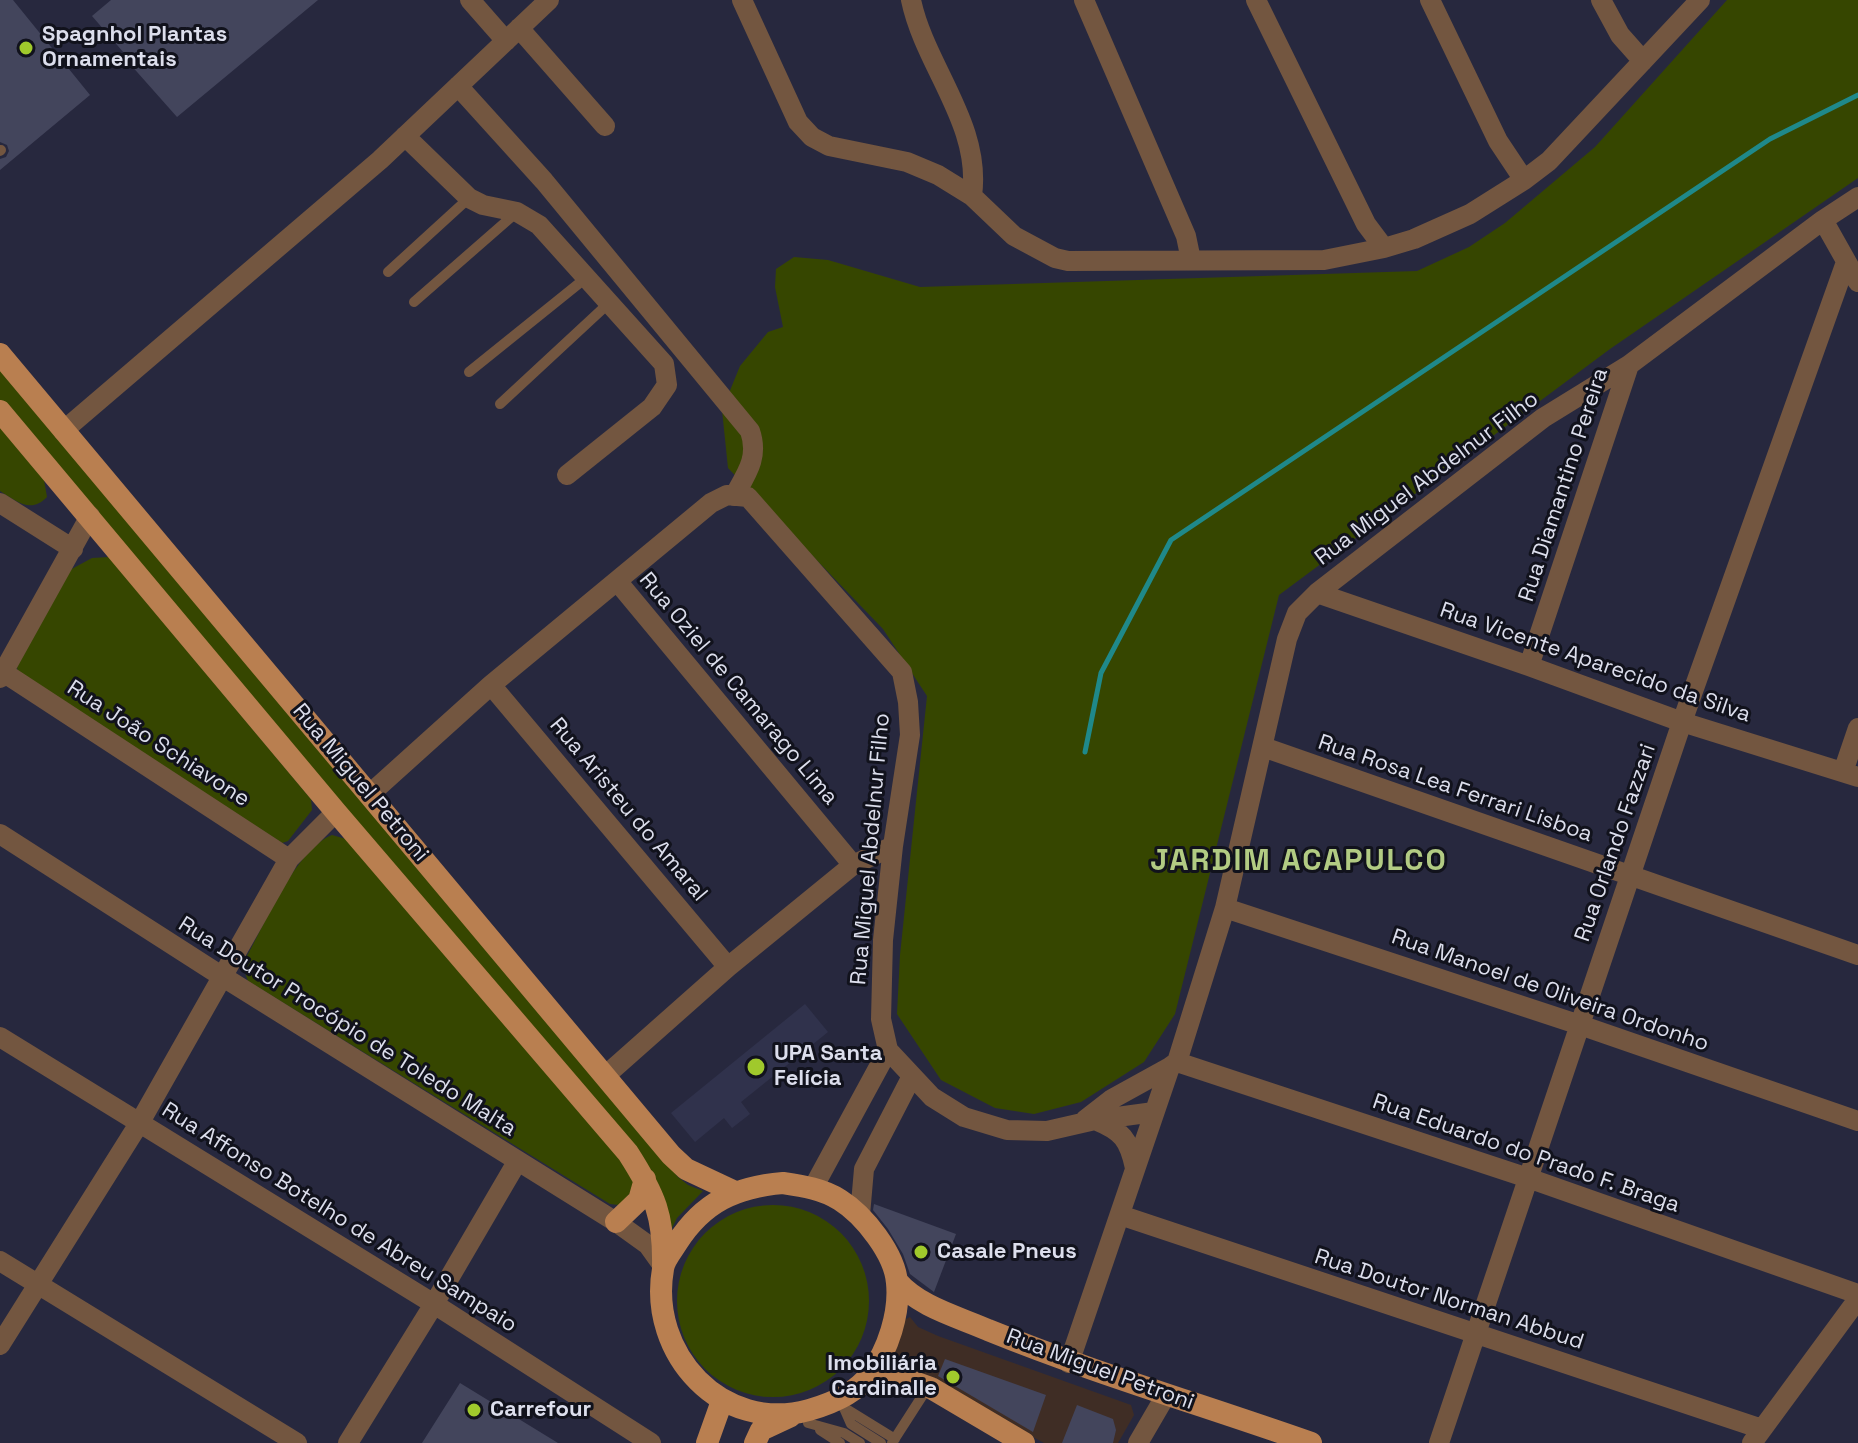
<!DOCTYPE html>
<html>
<head>
<meta charset="utf-8">
<style>
	body { margin:0 }
	canvas { display:block; background:#27283e }
</style>
</head>
<body>
<canvas width="1858" height="1443"></canvas>
<script>
const c = document.querySelector('canvas').getContext('2d');
c.lineJoin = 'round';
function fill(path, color) {
  c.fillStyle = color;
  c.fill(path, 'evenodd');
}
function strokePath(path, color, width, dash) {
  c.strokeStyle = color;
  c.lineWidth = width;
  c.lineCap = dash ? 'butt' : 'round';
  c.setLineDash(dash || []);
  c.stroke(path);
}
function write(font, color, halo, rows, align = 'center') {
  c.font = font + ' "Space Grotesk",sans-serif';
  c.lineWidth = 6;
  c.setLineDash([]);
  c.textBaseline = 'middle';
  c.strokeStyle = halo;
  c.fillStyle = color;
  for (const [text, x, y, turn = 0] of rows) {
    c.save();
    c.translate(x, y);
    c.rotate((+turn || 0) * Math.PI / 180);
    c.textAlign = isNaN(turn) ? turn : align;
    if (halo) c.strokeText(text, 0, 0);
    c.fillText(text, 0, 0);
    c.restore();
  }
}
fill(new Path2D(`
	M910,1317L918,1327L938,1336L1131,1405L1134,1415L1118,1443H1044L918,1374L881,1366L901,1322Z`), '#3f2d25');
fill(new Path2D(`
	M805,1004L828,1032L741,1102L750,1114L732,1128L724,1118L695,1142L671,1113Z`), '#30324c');
fill(new Path2D(`
	M1727,0H1858V178L1610,349L1279,595L1175,1014L1144,1062L1081,1102L1034,1114L995,1108L941,1080L897,1014L900,955L927,696L883,629L728,468L722,410L740,366L768,332L783,327L775,287L776,269L794,257L828,260L920,287L1417,271L1469,247L1505,223L1595,147Z
	M0,364L678,1177L688,1185L703,1191L677,1218L671,1230L538,1036L0,400Z
	M0,427L44,480L47,497C31,514 16,501 0,491Z
	M109,557L311,799L312,810L288,841L282,843L18,672L17,667L68,571L92,558Z
	M332,835L346,839L620,1157L633,1179L635,1188L619,1205L610,1204L248,981L244,970L246,958C265,924 296,849 332,835Z
	M677 1301a96 96 0 1 1 192 0a96 96 0 1 1-192 0Z`), '#364600');
strokePath(new Path2D(`
	M1085,752L1101,673L1171,540L1770,139L1858,95`), '#1f898a', 5);
fill(new Path2D(`
	M0,0H13L90,95L0,170V159L6,157L9,151L7,145L0,142Z
	M111,0H318L177,117L122,55L124,53L92,16Z
	M874,1204L956,1234L934,1292L910,1274L903,1254L888,1229L873,1210Z
	M945,1359L1046,1395L1033,1432L938,1376Z
	M460,1383L558,1443H422Z
	M1077,1405L1113,1419L1116,1430L1113,1443H1062Z`), '#43455c');
strokePath(new Path2D(`
	M0,151L1,150
	M388,272L469,198
	M414,302L517,212
	M469,372L587,277
	M500,404L610,302
	M835,1402L895,1439
	M844,1408L851,1424L881,1443
	M808,1423L844,1433L860,1443
	M820,1430L840,1443
	M892,1443L928,1387`), '#735640', 10);
strokePath(new Path2D(`
	M470,0L506,41
	M742,0L798,122L812,137L829,146L907,162L938,175L972,196L1014,236L1055,258L1068,261L1324,260L1384,248L1414,239L1470,214L1524,180L1549,161L1700,0
	M911,0C925,67 982,124 972,196
	M1084,0L1186,236L1191,260
	M1256,0L1366,224L1384,248
	M1430,0L1498,141L1524,180
	M1601,0L1620,35L1643,61
	M519,28L605,126
	M458,86L544,181L750,431C759,457 747,473 734,496
	M405,136L469,198L483,205L517,212L539,225L664,364L667,385L652,407L567,475
	M1823,220L1858,282
	M63,431L380,160L549,0
	M0,503L73,549
	M617,581L853,865
	M1317,593L1529,666L1682,722L1858,777
	M1529,666L1629,365
	M0,670L289,859
	M0,678L90,516
	M491,685L728,967
	M1263,747L1858,955
	M1843,772L1858,728
	M370,794L491,685L711,503L727,495L748,497L902,672L908,702L910,735L893,846L883,940L881,1019L888,1050L932,1097L964,1117L1007,1130L1047,1131L1095,1120L1154,1112
	M0,834L212,970L616,1222L648,1245L663,1266
	M1225,908L1580,1025L1858,1121
	M0,1037L434,1304L651,1443
	M1177,1062L1528,1178L1858,1294
	M605,1076L728,967L853,865L893,846
	M1085,1120L1112,1099L1170,1067
	M1095,1120C1122,1131 1129,1139 1135,1168
	M813,1188L888,1050
	M860,1215L864,1169L911,1078
	M1120,1215L1762,1429
	M0,1261L297,1443
	M0,1345L140,1122L289,859L336,812
	M1069,1363L1170,1067L1177,1062L1225,908L1287,639L1297,613L1317,593L1543,418L1629,365L1823,220L1858,197
	M348,1443L434,1304L517,1162
	M1138,1443L1166,1395
	M1439,1443L1682,722L1846,262
	M1752,1443L1858,1299`), '#735640', 20);
strokePath(new Path2D(`
	M0,354L671,1155L686,1169L735,1192
	M0,411L336,812L628,1153C655,1195 664,1216 663,1266
	M783,1183C803,1186 823,1189 840,1200C864,1215 895,1254 897,1283C900,1313 888,1350 870,1374C856,1394 830,1404 809,1410C722,1434 648,1354 663,1269C664,1260 672,1251 677,1243C703,1202 736,1187 783,1183Z
	M616,1222L639,1200L645,1179
	M897,1281C919,1307 959,1317 988,1330C1094,1373 1203,1405 1311,1443
	M869,1377L895,1375L931,1388L1024,1443
	M707,1443L722,1401
	M755,1443L761,1430L791,1416`), '#b97f50', 22);
for (const [x, y, r, color] of [
	[26,48,8,"#a0c92c"],
	[756,1067,10,"#a0c92c"],
	[921,1252,8,"#a0c92c"],
	[953,1377,8,"#a0c92c"],
	[474,1410,8,"#a0c92c"]
]) {
  const dot = new Path2D();
  dot.arc(x, y, r, 0, 2 * Math.PI);
  c.fillStyle = color;
  c.fill(dot);
  strokePath(dot, '#11121c', 3);
}
write('bold 22px', '#dcdeec', '#11121c', [
	["Spagnhol Plantas",42,35],
	["Ornamentais",42,60],
	["UPA Santa",774,1054],
	["Felícia",774,1079],
	["Casale Pneus",937,1252],
	["Imobiliária",937,1364,"right"],
	["Cardinalle",937,1389,"right"],
	["Carrefour",490,1410]
], 'left');
write('22px', '#dcdeec', '#11121c', [
	["Rua Miguel Abdelnur Filho",1427,479,-37],
	["Rua Diamantino Pereira",1564,485,-72],
	["Rua Vicente Aparecido da Silva",1595,663,19],
	["Rua Oziel de Camarago Lima",738,689,50],
	["Rua João Schiavone",158,744,33],
	["Rua Miguel Petroni",360,783,50],
	["Rua Rosa Lea Ferrari Lisboa",1455,789,19],
	["Rua Aristeu do Amaral",628,810,50],
	["Rua Orlando Fazzari",1616,843,-71],
	["Rua Miguel Abdelnur Filho",871,849,-85],
	["Rua Manoel de Oliveira Ordonho",1550,991,19],
	["Rua Doutor Procópio de Toledo Malta",347,1027,32],
	["Rua Eduardo do Prado F. Braga",1526,1154,19],
	["Rua Affonso Botelho de Abreu Sampaio",339,1218,32],
	["Rua Doutor Norman Abbud",1449,1300,18],
	["Rua Miguel Petroni",1100,1370,20]
]);
c.letterSpacing = '2px';
write('bold 30px', '#b2cb83', '#11121c', [
	["JARDIM ACAPULCO",1299,862]
]);
c.letterSpacing = '0px';
</script>
</body>
</html>
